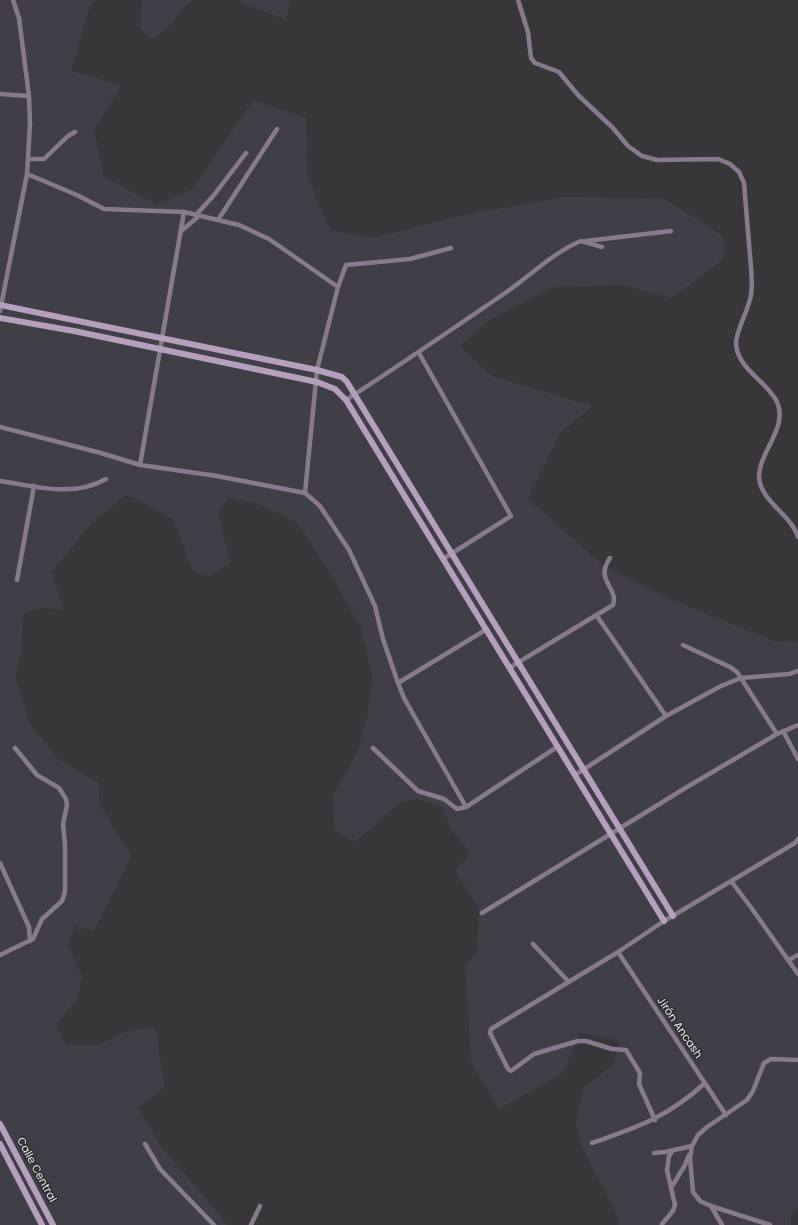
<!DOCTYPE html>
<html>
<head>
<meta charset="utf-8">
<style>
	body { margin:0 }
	canvas { display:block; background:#37373a }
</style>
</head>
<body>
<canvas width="798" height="1225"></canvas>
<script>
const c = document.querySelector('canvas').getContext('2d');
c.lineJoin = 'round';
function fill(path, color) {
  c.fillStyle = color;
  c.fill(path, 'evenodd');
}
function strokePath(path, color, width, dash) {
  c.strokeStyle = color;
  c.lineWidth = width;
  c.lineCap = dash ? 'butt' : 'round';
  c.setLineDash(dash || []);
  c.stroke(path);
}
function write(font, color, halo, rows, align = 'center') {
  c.font = font + ' Poppins,sans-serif';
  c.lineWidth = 3;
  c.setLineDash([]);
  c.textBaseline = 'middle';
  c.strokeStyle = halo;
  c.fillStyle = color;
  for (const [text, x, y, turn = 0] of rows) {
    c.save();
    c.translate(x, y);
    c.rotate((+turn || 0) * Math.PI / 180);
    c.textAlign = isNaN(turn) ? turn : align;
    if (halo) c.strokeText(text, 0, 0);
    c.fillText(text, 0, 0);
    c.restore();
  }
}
fill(new Path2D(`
	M0,0H95L90,5L71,71L121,85L94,130L104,177L156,204L191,190L254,100L306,118L307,176L330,230L373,238L458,216L565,197L665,199L724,237V259L671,298L623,285L554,287L491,319L459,346L492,376L592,406L560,433L528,499L604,566L672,600L776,642L798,641V1208L791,1212V1225H619L617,1214L581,1144L576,1122L584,1087L614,1064L619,1041L597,1035L580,1033L563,1073L499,1109L471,1061L465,967L477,951L479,909L455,869L471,854L450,827L443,807L417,799L400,803L354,842L335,830L332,797L357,753L368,714L372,677L362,629L331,575L298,523L256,503L229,498L218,512L230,563L208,577L193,570L173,519L136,499L125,495L113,506L93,521L51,573L65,610L44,608L23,613L21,654L15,675L30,724L58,759L98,783L100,806L131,856L94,931L74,926L68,947L82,977L77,999L56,1025L66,1045H99L125,1032L155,1027L165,1087L138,1107L159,1144L228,1225H0Z
	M142,0H193L183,7L171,25L153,39L140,28Z
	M239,0H290L286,20L249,6Z`), '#403f47');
strokePath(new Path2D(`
	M518,0L528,32L531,58L535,63L559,72L578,95L613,128L628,146L642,156L657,160L718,159L730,164L739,172L744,183C746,208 748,232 750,256C751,268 753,283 751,295C749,309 735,333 736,344C738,369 765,380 776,400C790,427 759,451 759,477C760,501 791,514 798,537
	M0,94L29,96
	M28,159H44L68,136L75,132
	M27,174L77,195L104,209L184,212L239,225L269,239L338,287
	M196,215L214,195L246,153
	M218,220L277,129
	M180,232L199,216
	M586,241L671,231
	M0,311L27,174L30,124L29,96L19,18L13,0
	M419,353L511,516L443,559
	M346,400C400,365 454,328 508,291C531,275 554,252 581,241L602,247
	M0,427L101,453L140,465L217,476L305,493L320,506L349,550L375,606L383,639L398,683
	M140,465L184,212
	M0,481C35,486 73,498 106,479
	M305,493L317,370L338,287L346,265L410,259L451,248
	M17,580L34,486
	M597,616L666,716
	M683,645L730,667L737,672L777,734
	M509,668L613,605C619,587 594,581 610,558
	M783,731L798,759
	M373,748L418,791L444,799L457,809L466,807L557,747
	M575,775L666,716L721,686L741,678L789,674L798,671
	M466,807L404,698L398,683L487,629
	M0,863L29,927L30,941
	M731,881L750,906L798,974
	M482,913L687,787L777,734L798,725
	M533,944L569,982
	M618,952L726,1115
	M0,955L33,939L42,919L62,901L65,892V845L63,824L67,805L66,799L59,788L37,775L15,748
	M789,960L798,955
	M655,1120L639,1084L640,1073L626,1050L612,1049L586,1041H578L534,1054L511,1071L508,1069L490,1033L491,1029L618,952L664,921L795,843L798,839
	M592,1143C638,1127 668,1117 705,1083
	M145,1144L160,1169L214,1225
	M654,1153L665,1152L692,1146
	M671,1188L685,1165L689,1155
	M711,1206L770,1225
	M662,1224L673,1211L675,1205L667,1170L669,1156L673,1150
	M251,1225L260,1206
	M722,1225L711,1206L700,1201L693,1192L690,1158L692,1146L698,1135L707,1127L747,1100L753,1091L764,1063L771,1059L798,1060`), '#887a8d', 4.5);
strokePath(new Path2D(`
	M0,305L317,370L342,377L347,382L673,916
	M0,318L74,331L317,382L335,389L346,400L664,921
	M0,1124L53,1225
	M0,1144L42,1225`), '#b59fbd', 6);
write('11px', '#ebebed', '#2d2d30', [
	["Jirón Ancash",679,1028,56],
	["Calle Central",36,1170,62]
]);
</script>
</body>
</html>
